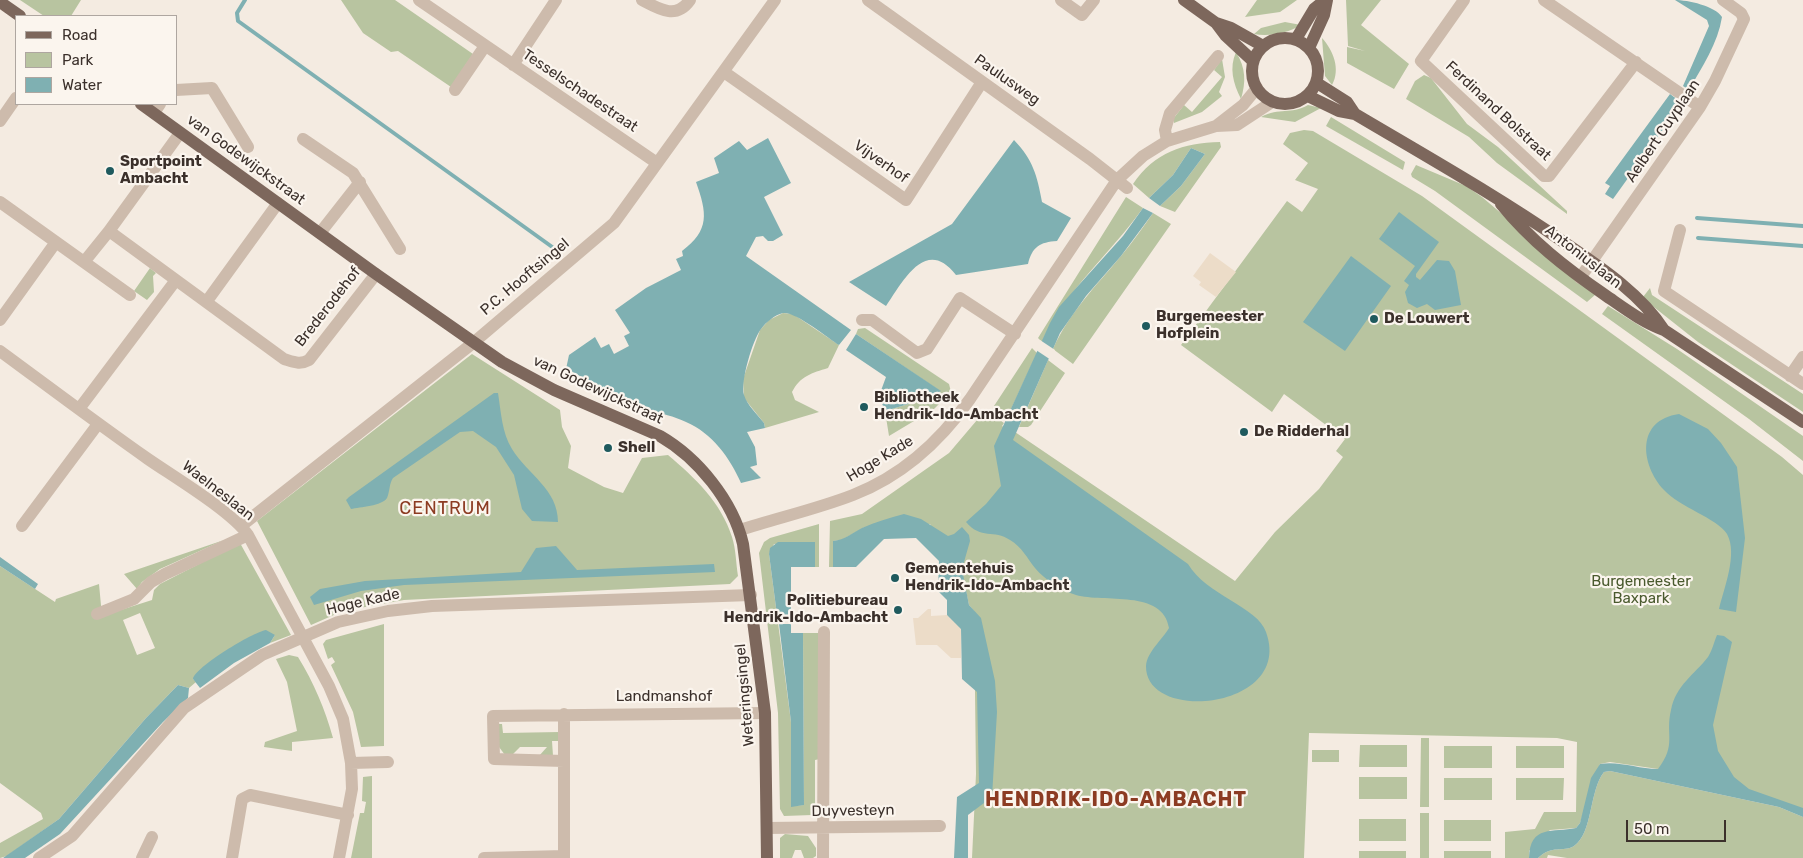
<!DOCTYPE html>
<html>
<head>
<meta charset="utf-8">
<style>
	body { margin:0 }
	#map { position:relative; width:1803px; height:858px; overflow:hidden; background:#f4ebe1; font-family:Rubik,sans-serif }
	canvas { display:block }
	.legend { position:absolute; left:15px; top:15px; width:162px; height:90px; box-sizing:border-box; background:#fbf5ee; border:1px solid #aea6a0; margin:0; padding:6px 9px; list-style:none; font-size:15px; color:#3b302b }
	.legend li { display:flex; align-items:center; gap:10px; height:25px }
	.legend b { width:25px; border:1px solid #aea6a0 }
	.scale { position:absolute; left:1626px; top:820px; width:100px; height:22px; box-sizing:border-box; border:2px solid #3b302b; border-top:0; padding-left:6px; font-size:15px; line-height:18px; white-space:nowrap; color:#3b302b; -webkit-text-stroke:4px #fbf5ee; paint-order:stroke }
</style>
</head>
<body>
<div id="map">
<canvas width="1803" height="858"></canvas>
<ul class="legend">
<li><b style="height:6px;background:#7d675c"></b>Road</li>
<li><b style="height:14px;background:#b8c4a0"></b>Park</li>
<li><b style="height:14px;background:#7fb0b2"></b>Water</li>
</ul>
<div class="scale">50 m</div>
</div>
<script>
const c = document.querySelector('canvas').getContext('2d');
c.lineJoin = 'round';
function fill(path, color) {
  c.fillStyle = color;
  c.fill(path, 'evenodd');
}
function strokePath(path, color, width, dash) {
  c.strokeStyle = color;
  c.lineWidth = width;
  c.lineCap = dash ? 'butt' : 'round';
  c.setLineDash(dash || []);
  c.stroke(path);
}
function write(font, color, halo, rows, align = 'center') {
  c.font = font + ' Rubik,sans-serif';
  c.lineWidth = 4.5;
  c.setLineDash([]);
  c.textBaseline = 'middle';
  c.strokeStyle = halo;
  c.fillStyle = color;
  for (const [text, x, y, turn = 0] of rows) {
    c.save();
    c.translate(x, y);
    c.rotate((+turn || 0) * Math.PI / 180);
    c.textAlign = isNaN(turn) ? turn : align;
    if (halo) c.strokeText(text, 0, 0);
    c.fillText(text, 0, 0);
    c.restore();
  }
}
fill(new Path2D(`
	M20,0H81L71,16H44Z
	M341,0H395L473,54L451,87L398,51L391,52L363,33Z
	M1257,0H1297L1280,12L1245,17Z
	M1346,0H1381L1361,25L1409,64L1394,89L1347,63V47L1365,51L1348,46Z
	M1285,22L1301,25C1288,33 1269,37 1254,34L1261,28Z
	M1322,38C1333,50 1341,69 1332,85L1325,76Z
	M1236,52C1246,68 1246,82 1241,99C1233,83 1229,68 1236,52Z
	M1222,59L1225,77L1219,92L1222,96L1202,112L1174,123L1173,119L1184,105L1192,112L1222,77L1214,70Z
	M1424,75L1431,78L1467,124L1498,147L1567,211V214L1497,163L1469,137L1406,99L1415,81Z
	M1308,105L1321,108L1295,122L1261,117C1280,107 1290,115 1308,105Z
	M1331,117L1405,162L1403,170L1326,126Z
	M1304,130L1313,131L1422,196L1782,457L1803,475V814L1658,769L1610,762L1600,764L1580,823L1576,828L1550,830L1529,851V858H1505V832L1535,829L1544,812H1576L1577,742L1557,738L1309,733L1304,858H972L976,774L974,611L969,605L966,591L930,524L865,527L842,540L833,541V567H829L830,521L862,514L949,453L983,413L987,416L989,413L1004,423L1002,426L1014,434L1015,432L1235,581L1275,532L1319,489L1343,457L1336,451L1345,439L1284,394L1272,412L1181,345L1287,201L1302,212L1318,189L1295,180L1308,163L1283,144L1290,133Z
	M1220,142L1221,147L1175,212L1160,206L1181,186L1205,154L1191,148L1173,175L1149,198L1133,184C1155,152 1183,143 1220,142Z
	M1416,165L1466,186L1482,197L1596,294L1587,302L1435,191L1412,177L1411,174Z
	M1126,197L1143,208C1111,253 1065,291 1042,342L1038,338Z
	M1153,213L1171,224L1073,364L1053,349C1069,313 1096,286 1121,256C1133,242 1143,227 1153,213Z
	M150,268L156,273L153,276L154,292L147,300L134,291Z
	M1650,288L1652,295L1803,394V412L1698,342L1645,300L1643,297Z
	M1608,306L1677,349L1803,436V461L1749,419L1602,314Z
	M783,313L793,314L839,345L828,368C812,373 800,376 792,392L795,400L819,412L765,428L764,423L744,398L743,379L760,330L769,320Z
	M865,328L949,384L951,392L934,409L889,436L885,411L922,400L940,391L856,334L858,329Z
	M1032,348L1037,353L1007,418L994,406Z
	M472,354L560,410L562,427L571,446L568,468L604,487L623,493L642,458L668,455C695,478 721,502 732,537C736,549 736,564 738,576L730,584L404,600L343,611L311,625L257,521Z
	M1048,360L1065,373L1031,425L1028,427H1019Z
	M819,524V567H815V543L774,544L769,554L791,722V806L804,805L803,633H819L820,759L815,760V808L812,815L784,816L780,809L778,713L759,553L764,542L770,538Z
	M224,540L160,569L142,582L137,589L124,574Z
	M240,543L291,635L270,643L275,635L193,679L196,682L189,688L178,685L146,718L59,819L7,856L0,858V843L43,819L41,813L0,783V566L55,602L56,599L99,584L102,616L152,600L154,590L160,584ZM140,613L155,648L137,655L123,620Z
	M384,624V746L361,747L353,712L331,665L335,662L332,657L328,659L323,644L326,640Z
	M289,655L298,657C314,683 325,709 333,738L292,742V751L264,747L265,742L297,731L287,682L276,659Z
	M499,724H502L503,733L560,732V741H552L553,756H539L547,747H520L511,756L505,755L499,747Z
	M1421,738H1429V807H1420Z
	M1360,745H1407V767H1359Z
	M1444,746H1492V768H1444Z
	M1516,746H1564V768H1516Z
	M1312,750H1339V762H1312Z
	M1610,771L1779,807L1803,817V858H1567L1548,855L1547,858H1538C1553,844 1562,853 1574,846C1593,833 1589,791 1604,772Z
	M372,776V858H351L360,813H364L366,802L362,801L363,777Z
	M1359,777H1407V799H1359Z
	M1444,778H1492V800H1444Z
	M1516,778H1564L1563,800H1516Z
	M1420,813H1429V858H1420Z
	M1359,819H1406V841H1359Z
	M1444,820H1491V841H1444Z
	M785,834L808,836L816,848V856L813,858H804L801,850H795L792,858H780V838Z
	M1359,851H1406V858H1359Z
	M1444,851H1491V858H1444Z`), '#b8c4a0');
fill(new Path2D(`
	M1210,253L1236,272L1216,297L1199,285L1201,282L1193,276Z
	M928,609H931V616L947,615L961,628V658H951L937,645H916L913,618H918Z`), '#ecdcc8');
fill(new Path2D(`
	M1675,0C1688,0 1715,6 1722,17C1718,43 1702,67 1689,90L1683,86L1709,26L1707,20Z
	M1670,94L1682,103L1613,199L1605,194L1610,186L1605,183Z
	M768,138L791,183L764,197L783,235L773,241H768L763,236L756,237L746,256L851,330L839,345C828,338 795,311 783,313C775,315 766,322 761,329C753,339 740,382 744,395C747,405 758,415 764,423L765,428L747,432L755,447L757,465L750,467L761,478L741,483C730,458 712,433 686,422C674,416 661,414 649,409C621,396 593,383 566,369L569,355L595,337L601,348L609,344L614,354L629,346L624,336L630,333L615,310L646,288L681,270L676,259L683,256L682,251C710,230 707,213 696,182L719,173L714,158L739,141L747,150Z
	M1014,140C1033,160 1037,175 1042,202L1071,218L1057,241C1040,242 1032,247 1028,264L956,275C926,236 903,281 886,306L849,282L952,224Z
	M1191,148L1205,154L1181,186L1160,206L1149,198L1173,175Z
	M1143,208L1153,213L1121,256L1086,296L1060,333L1013,440L1188,564C1206,595 1258,607 1266,632C1294,709 1145,724 1146,666C1147,652 1162,640 1169,628C1163,589 1104,603 1076,595C1061,590 1045,580 1035,568C1027,558 1022,547 1010,540C994,529 981,540 966,522L986,504L1001,486L994,446L1050,323L1059,307L1123,236Z
	M1399,212L1439,242L1416,274V277L1420,280L1437,260L1449,261L1455,271L1461,305L1435,310L1427,304L1417,308L1408,303L1405,292L1409,285L1404,281L1415,266L1379,239Z
	M1351,256L1391,286L1345,351L1303,322Z
	M856,334L941,391L922,400L885,411L879,396L886,377L846,350Z
	M494,393H498C501,412 502,433 512,449C528,475 558,489 558,522L532,521L522,509L514,475L496,447L473,431L460,432L393,478C389,484 390,491 387,498C382,506 360,507 351,509L346,500L349,497Z
	M1679,414L1708,429L1721,443L1737,467L1745,538L1736,612L1719,609C1724,588 1738,554 1727,534C1717,518 1679,507 1664,490C1640,464 1636,420 1679,414Z
	M904,514L921,519L948,536L954,534L962,527L969,535L970,541L962,569L969,605L981,618L995,681L997,712L992,797L968,815V858H954L957,797L979,783L977,692L962,679L961,629L947,615V600L938,591L939,561L916,538L884,539L856,567H833V541C845,540 852,533 862,528C876,522 889,518 904,514Z
	M778,542H815V567H791V616L777,615L769,554L770,548Z
	M556,546L577,570L714,564L715,572L404,585L361,591L314,605L310,597L320,589L365,581L521,572L536,548Z
	M0,557L38,584L35,589L0,566Z
	M779,624H791V633H803L804,805L791,807V722Z
	M266,630L275,635L270,643L234,663L200,688L193,679C195,667 253,632 266,630Z
	M1717,635L1724,636L1732,642L1713,725L1718,751L1734,777L1749,789L1803,808V817L1779,807L1610,771L1604,772C1589,791 1593,833 1574,846C1562,853 1553,844 1538,858H1529C1530,824 1553,833 1576,828L1580,823L1591,778L1600,764C1620,761 1638,769 1658,769C1677,744 1665,735 1671,710C1676,685 1694,675 1708,657C1712,651 1714,642 1717,635Z
	M178,685L189,688L188,698L163,722L60,834L25,858H3L59,819L146,718Z`), '#7fb0b2');
fill(new Path2D(`
	M1040,340L1055,350L1051,360L1036,350Z`), '#f4ebe1');
strokePath(new Path2D(`
	M245,0L237,13L238,21L555,249
	M1697,218L1803,226
	M1698,238L1803,246`), '#7fb0b2', 4);
strokePath(new Path2D(`
	M419,0L657,163
	M642,0C659,9 676,20 690,0
	M868,0L1090,159L1127,188
	M1061,0L1082,15L1094,0
	M1464,0L1421,61L1544,176H1549L1636,62
	M1544,0L1700,107
	M513,65L556,0
	M724,72L906,200L982,82
	M176,90L212,88L248,147
	M455,90L485,46
	M154,113L160,104
	M0,121L16,98
	M1216,126L1243,105L1257,88
	M303,139L353,173L400,249
	M1167,141L1165,130L1170,113L1218,56
	M0,202L130,295
	M1680,230L1664,291L1803,384
	M109,231L284,359C294,362 300,365 309,360L376,274
	M320,233L360,182
	M84,262L109,231L180,133
	M1580,278L1700,107L1715,81L1744,19L1741,13L1723,0
	M207,301L278,203
	M0,320L56,242
	M862,320H872L917,353L927,349L960,298L1015,334
	M0,351C49,387 98,424 148,459C174,477 231,511 248,535L329,686L343,719L351,763L352,789L339,858
	M1790,376L1803,357
	M79,409L176,280
	M22,526L98,424
	M241,526L473,343L614,223L775,0
	M740,530C777,518 817,509 853,495C902,476 941,440 970,399L1117,180L1143,156L1167,141L1216,126L1237,125L1272,102
	M97,614L134,599L151,582L165,574L248,535
	M564,761V714
	M351,763L388,762
	M767,828L940,826
	M39,858L72,836L184,708L262,655L338,622L388,611L432,606L751,595
	M142,858L152,837
	M232,858L242,799L250,795L348,815
	M484,858L564,856
	M564,858V761L494,759L493,716L765,713
	M823,858L824,632`), '#cdbbac', 12);
strokePath(new Path2D(`
	M1184,0L1216,23L1231,28L1263,46
	M0,2L20,16
	M1216,23L1225,35L1253,61
	M1252 71a33 33 0 1 1 66 0a33 33 0 1 1-66 0Z
	M1296,39L1314,9L1325,0
	M1309,48L1324,15L1327,0
	M1317,83L1347,102L1355,114
	M1308,96L1339,111L1355,114C1426,156 1497,196 1565,243C1600,267 1641,294 1664,330
	M141,104L376,274L502,362L554,390L660,436C698,458 733,501 743,544L765,713L767,858
	M1501,204C1531,241 1566,268 1605,295C1624,308 1642,322 1664,330L1803,422`), '#7d675c', 12);
for (const [x, y, r, color] of [
	[110,171,5,"#1f5a5e"],
	[1374,319,5,"#1f5a5e"],
	[1146,326,5,"#1f5a5e"],
	[864,407,5,"#1f5a5e"],
	[1244,432,5,"#1f5a5e"],
	[608,448,5,"#1f5a5e"],
	[895,578,5,"#1f5a5e"],
	[898,610,5,"#1f5a5e"]
]) {
  const dot = new Path2D();
  dot.arc(x, y, r, 0, 2 * Math.PI);
  c.fillStyle = color;
  c.fill(dot);
  strokePath(dot, '#fbf5ee', 2);
}
write('15px', '#3b302b', '#fbf5ee', [
	["Paulusweg",1007,80,35],
	["Tesselschadestraat",580,91,34],
	["Ferdinand Bolstraat",1498,111,43],
	["Aelbert Cuyplaan",1663,131,-56],
	["van Godewijckstraat",246,160,36],
	["Vijverhof",881,162,35],
	["Antoniuslaan",1583,257,38],
	["P.C. Hooftsingel",525,277,-40],
	["Brederodehof",328,307,-52],
	["van Godewijckstraat",598,390,25],
	["Hoge Kade",880,459,-31],
	["Waelneslaan",218,491,38],
	["Hoge Kade",363,602,-13],
	["Weteringsingel",745,695,-95],
	["Landmanshof",664,697],
	["Duyvesteyn",853,811,-1]
]);
write('bold 15px', '#3b302b', '#fbf5ee', [
	["Sportpoint",120,162],
	["Ambacht",120,179],
	["Burgemeester",1156,317],
	["Hofplein",1156,334],
	["De Louwert",1384,319],
	["Bibliotheek",874,398],
	["Hendrik-Ido-Ambacht",874,415],
	["De Ridderhal",1254,432],
	["Shell",618,448],
	["Gemeentehuis",905,569],
	["Hendrik-Ido-Ambacht",905,586],
	["Politiebureau",888,601,"right"],
	["Hendrik-Ido-Ambacht",888,618,"right"]
], 'left');
write('15px', '#4a5a2e', '#fbf5ee', [
	["Burgemeester",1641,582],
	["Baxpark",1641,599]
]);
c.letterSpacing = '1px';
write('18px', '#8c3b22', '#fbf5ee', [
	["CENTRUM",445,509]
]);
c.letterSpacing = '0px';
c.letterSpacing = '1px';
write('bold 20px', '#8c3b22', '#fbf5ee', [
	["HENDRIK-IDO-AMBACHT",1116,800]
]);
c.letterSpacing = '0px';
</script>
</body>
</html>
